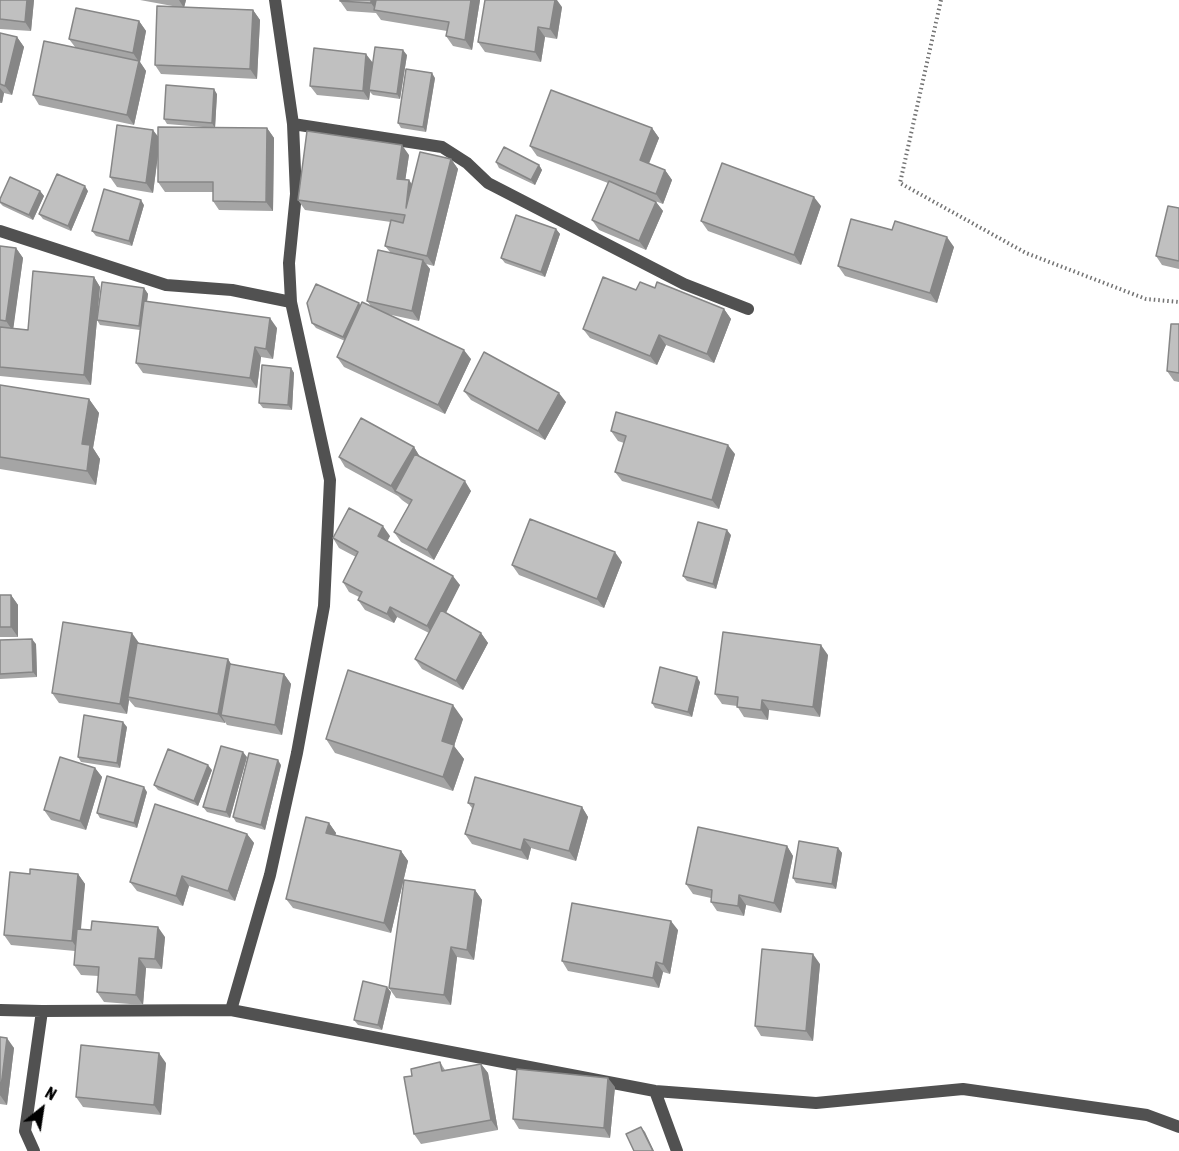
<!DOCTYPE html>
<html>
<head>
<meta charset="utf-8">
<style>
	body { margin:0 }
	#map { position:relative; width:1179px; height:1151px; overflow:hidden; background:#fff; font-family:"Asap Condensed",sans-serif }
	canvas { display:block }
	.north { position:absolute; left:12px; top:1079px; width:60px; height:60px; -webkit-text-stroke:4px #fff; paint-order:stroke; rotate:30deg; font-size:16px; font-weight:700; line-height:24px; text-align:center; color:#000 }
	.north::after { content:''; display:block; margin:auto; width:21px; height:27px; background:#000; clip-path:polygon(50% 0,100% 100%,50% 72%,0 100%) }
</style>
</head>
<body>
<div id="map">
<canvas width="1179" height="1151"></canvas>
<div class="north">N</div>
</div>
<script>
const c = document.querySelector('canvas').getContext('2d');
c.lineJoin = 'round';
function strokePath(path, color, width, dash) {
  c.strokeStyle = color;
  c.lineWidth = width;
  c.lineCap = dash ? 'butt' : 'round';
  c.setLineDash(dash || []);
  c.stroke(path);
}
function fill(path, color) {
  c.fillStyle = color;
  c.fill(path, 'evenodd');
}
strokePath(new Path2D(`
	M941,0L900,183L1026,253L1146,299L1179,302`), '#737373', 4, [1.5, 3]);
strokePath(new Path2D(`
	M293,124L442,147L467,163L488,183L684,284L748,309
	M0,231L166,285L232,290L291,302
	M0,1010L42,1011L231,1010L655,1091L816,1103L963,1089L1147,1115L1179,1127
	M231,1010L270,875L297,753L324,606L330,480L291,302L289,263L296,194L293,124L275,0
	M655,1091L677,1151
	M34,1151L25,1131L42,1011`), '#515151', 12);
fill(new Path2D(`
	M0,0H34L31,31L0,29Z
	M140,0H186L184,7L253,10L260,20L257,79L161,74L155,65L178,7Z
	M480,0L472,50L453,46L446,36L447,31L381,20L376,13L347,11L340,1Z
	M562,7L557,39L545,37L541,62L485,52L478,42Z
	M139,21L146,31L140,62L146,71L134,125L39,105L33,95L75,47L69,39Z
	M0,33L17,37L24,47L12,95L4,93L2,103H0Z
	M407,55L400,99L373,95L370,92L369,100L317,95L310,86L373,63Z
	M435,78L426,132L401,128L398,123Z
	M217,94L215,128L167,124L164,119Z
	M267,128L274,138L273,211L219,210L213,201V192H165L158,182V156L153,193L117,187L110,177L158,136Z
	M652,128L659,138L649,164L665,170L672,180L663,204L655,201L656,202L663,211L646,250L599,230L592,220L608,183L537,156L530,146Z
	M409,155L405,180L412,184L451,159L458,169L434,266L426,264L430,269L419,321L387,314L471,359L445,414L344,367L337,357L345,341L316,328L312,323L361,306H371L367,301L390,252L385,246L391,222L305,210L298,200Z
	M496,162L539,165L542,170L535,185L499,168Z
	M40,191L44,196L33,220L3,206L0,203V199Z
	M88,191L71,231L43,219L39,214Z
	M144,205L132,246L96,236L92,231Z
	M821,206L801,265L708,231L701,221Z
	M1179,208V269L1162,265L1156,256Z
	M556,229L560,234L545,277L505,263L501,258Z
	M892,230L954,247L937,303L845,276L838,266Z
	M0,246L16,248L23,258L13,328L28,330L94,277L100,287L98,308L144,288L148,294L147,301L277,328L273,359L261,357L257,388L143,373L136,363L140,330L100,325L97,320L91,385L0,376Z
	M655,288L724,309L731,319L714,363L666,345L657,365L590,338L583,329L636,290Z
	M1179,324V382L1174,381L1167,371Z
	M291,368L294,373L292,410L263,408L259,403Z
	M0,385L89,399L99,413L93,448L100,459L96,485L0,469Z
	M464,391L566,402L545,440L471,400Z
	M611,431L735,454L719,509L622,481L615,472L624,443L618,441Z
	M414,447L420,457L471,491L434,560L401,542L394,532L409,505L402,500L398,496L345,467L339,457Z
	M731,535L716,589L687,581L683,576Z
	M390,536L387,541L460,585L446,613L481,633L488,643L463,690L422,669L415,659L429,633L397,617L394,623L365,610L358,600L359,597L349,592L343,582L356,557L339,548L333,538Z
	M622,562L604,608L519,575L512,565Z
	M0,595H11L18,605V637H0Z
	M0,640L36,644L37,677L0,679Z
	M139,643L228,659L231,664L284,674L291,684L282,735L227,725L225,722V723L135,707L129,700L127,714L59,703L52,693Z
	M828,655L820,717L769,710L768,720L744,717L737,706L722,704L715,694Z
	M700,682L692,717L655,708L652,703Z
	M463,719L454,746L464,759L453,791L335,753L326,739Z
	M127,727L120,768L81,762L78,757Z
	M247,757L230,818L207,812L203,807Z
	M281,765L265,830L236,822L233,817Z
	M95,768L102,777L86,830L51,820L44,810Z
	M212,770L198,806L158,790L154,785Z
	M147,792L137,828L100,818L97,813Z
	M468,803L582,807L588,817L576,861L531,848L528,860L472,844L465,834L472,808Z
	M329,823L336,833L335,835L401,851L408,861L391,933L293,908L286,899Z
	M247,834L254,843L235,901L189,886L183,906L137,891L130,882Z
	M787,846L793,856L781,913L746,905L744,916L717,911L711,902V898L693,894L686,884Z
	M838,848L842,853L836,889L796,883L793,878Z
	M30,874H78L85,884L80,929L165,937L162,969L146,968L143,1005L104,1002L97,992L99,976L81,975L74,965L75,951L11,945L4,935Z
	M475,890L482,900L474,960L457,957L451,1005L396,998L389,988Z
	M678,930L670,974L663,972L659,988L568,971L562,961Z
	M820,964L813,1041L761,1036L755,1026Z
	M391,992L382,1030L358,1025L354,1020Z
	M0,1037L14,1048L7,1105L0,1104Z
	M440,1062L445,1070L481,1064L488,1073L498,1130L421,1144L414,1134L412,1076Z
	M166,1063L161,1115L83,1107L76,1097Z
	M615,1087L610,1138L519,1129L513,1119Z`), '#a5a5a5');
fill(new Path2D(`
	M27,0H34L31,31L25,22Z
	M179,0H186L184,8Z
	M371,0H378L376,10L371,3Z
	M471,0H480L472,50L465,40Z
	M555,0H557L562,7L557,39L550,29Z
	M253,10L260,20L257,79L250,69Z
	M139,21L146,31L140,62L146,71L134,125L127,115L139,62L133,53Z
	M538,27L545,37L541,62L535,52Z
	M17,37L24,47L12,95L5,86Z
	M403,50L407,55L400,99L397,94Z
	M366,54L373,63L369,90L370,92L369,100L363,91Z
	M432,73L435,78L426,132L423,127Z
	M0,88L4,93L2,103L0,101Z
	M214,89L217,94L215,128L212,123Z
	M267,128L274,138L273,211L266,202Z
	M652,128L659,138L646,170L640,160Z
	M153,130L160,139L153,193L146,183Z
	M402,145L409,155L404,189L397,179Z
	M451,159L458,169L434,266L427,256Z
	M539,165L542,170L535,185L531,180Z
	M665,170L672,180L663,204L656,194Z
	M409,180L416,190L406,208Z
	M85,186L88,191L71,231L68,226Z
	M40,191L44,196L33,220L29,215Z
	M814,197L821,206L801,265L794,255Z
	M141,200L144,205L132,246L129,241Z
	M656,202L663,211L646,250L639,241Z
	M556,229L560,234L545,277L541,272Z
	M947,237L954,247L937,303L930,293Z
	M16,248L23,258L13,331L6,321Z
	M423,260L430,269L419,321L412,311Z
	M94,277L100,287L91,385L84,375Z
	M144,288L148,294L143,331L139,326Z
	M359,303L362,308L347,342L343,337Z
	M724,309L731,319L714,363L707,354Z
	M270,318L277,328L273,359L266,349Z
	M659,335L666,345L657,365L650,356Z
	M255,347L261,357L257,388L250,378Z
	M464,350L471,359L445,414L438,405Z
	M291,368L294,373L292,410L288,405Z
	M559,393L566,402L545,440L538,431Z
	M89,399L99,413L93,448L100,459L96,485L87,471L82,444Z
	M728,445L735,454L719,509L712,500Z
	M414,447L420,457L395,491L398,496L391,486Z
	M465,481L471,491L434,560L427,550Z
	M383,526L390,536L385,546L378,536Z
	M727,530L731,535L716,589L713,584Z
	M615,552L622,562L604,608L597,599Z
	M453,576L460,585L434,636L427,626Z
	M11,595L18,605V637L11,627Z
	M390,607L397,617L394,623L387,614Z
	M132,633L139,643L128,697L129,700L127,714L120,704Z
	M481,633L488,643L463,690L456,681Z
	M32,639L36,644L37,677L33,672Z
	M821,645L828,655L820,717L813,707Z
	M228,659L234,669L221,715L225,722V723L218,714Z
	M284,674L291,684L282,735L275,725Z
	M697,677L700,682L692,717L688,712Z
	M762,700L769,710L768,720L761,710Z
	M453,705L463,719L454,746L464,759L453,791L443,777L442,741Z
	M123,722L127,727L120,768L117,763Z
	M243,752L247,757L230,818L226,812Z
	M278,760L281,765L265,830L261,825Z
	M208,765L212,770L198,806L194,801Z
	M95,768L102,777L86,830L80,821Z
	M144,787L147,792L137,828L134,823Z
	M582,807L588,817L576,861L569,851Z
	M329,823L336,833L333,843L326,833Z
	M247,834L254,843L235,901L228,891Z
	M524,839L531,848L528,860L521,850Z
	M787,846L793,856L781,913L774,903Z
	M838,848L842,853L836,889L832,884Z
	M401,851L408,861L391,933L384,923Z
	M78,874L85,884L79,951L72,941Z
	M182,876L189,886L183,906L176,896Z
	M475,890L482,900L474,960L467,950Z
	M739,895L746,905L744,916L738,906Z
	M671,921L678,930L670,974L663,964Z
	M158,927L165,937L162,969L155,959Z
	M451,947L457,957L451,1005L444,995Z
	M813,954L820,964L813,1041L806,1031Z
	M139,958L146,968L143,1005L136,995Z
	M656,962L663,972L659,988L653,978Z
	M387,987L391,992L382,1030L378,1025Z
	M7,1038L14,1048L7,1105L0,1095Z
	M159,1053L166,1063L161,1115L154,1105Z
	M481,1064L488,1073L498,1130L491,1120Z
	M608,1078L615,1087L610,1138L604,1128Z
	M641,1127L645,1132L654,1151H653Z`), '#868686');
const building = new Path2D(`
	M0,0H27L25,22L0,19Z
	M340,0H371V3L340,1Z
	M376,0H471L465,40L446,36L449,22L374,10Z
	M485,0H555L550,29L538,27L535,52L478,42Z
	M157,6L253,10L250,69L155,65Z
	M76,8L139,21L133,53L69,39Z
	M0,33L17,37L5,86L0,84Z
	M44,41L139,61L127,115L33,95Z
	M375,47L403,50L397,94L369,90Z
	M314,48L366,54L363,91L310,86Z
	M406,69L432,73L423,127L398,123Z
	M166,85L214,89L212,123L164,119Z
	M551,90L652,128L640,160L665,170L656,194L530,146Z
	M117,125L153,130L146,183L110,177Z
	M158,127L267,128L266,202L213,201V182H158Z
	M307,131L402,145L397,179L409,180L406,208L420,152L451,159L427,256L385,246L391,220L403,223L405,215L298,200Z
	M504,147L539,165L531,180L496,162Z
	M722,163L814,197L794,255L701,221Z
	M57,174L85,186L68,226L39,214Z
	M10,177L40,191L29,215L0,202V199Z
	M609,181L656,202L639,241L592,220Z
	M104,189L141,200L129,241L92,231Z
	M1168,206L1179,208V261L1156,256Z
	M516,215L556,229L541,272L501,258Z
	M851,219L892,230L895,221L947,237L930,293L838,266Z
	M0,246L16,248L6,321L0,320Z
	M378,250L423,260L412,311L367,301Z
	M33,271L94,277L84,375L0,367V327L28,330Z
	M603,277L636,290L640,282L655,288L657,282L724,309L707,354L659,335L650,356L583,329Z
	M102,282L144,288L139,326L97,320Z
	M316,284L359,303L343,337L312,323L307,303Z
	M144,301L270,318L266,349L255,347L250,378L136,363Z
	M362,302L464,350L438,405L337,357Z
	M1171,324H1179V373L1167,371Z
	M484,352L559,393L538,431L464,391Z
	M262,365L291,368L288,405L259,403Z
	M0,385L89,399L82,444L90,445L87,471L0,457Z
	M616,412L728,445L712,500L615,472L626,436L611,431Z
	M361,418L414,447L391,486L339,457Z
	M415,454L465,481L427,550L394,532L412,500L395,491Z
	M349,508L383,526L378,536L453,576L427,626L390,607L387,614L358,600L362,592L343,582L358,552L333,538Z
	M530,519L615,552L597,599L512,565Z
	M698,522L727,530L713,584L683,576Z
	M0,595H11V627H0Z
	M441,610L481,633L456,681L415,659Z
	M63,622L132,633L120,704L52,693Z
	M723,632L821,645L813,707L762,700L761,710L737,707L738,697L715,694Z
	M32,639L33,672L0,674V640Z
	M137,643L228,659L218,714L128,697Z
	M230,664L284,674L275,725L221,715Z
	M660,667L697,677L688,712L652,703Z
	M348,670L453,705L442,741L454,745L443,777L326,739Z
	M84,715L123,722L117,763L78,757Z
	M221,746L243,752L226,812L203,807Z
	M168,749L208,765L194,801L154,785Z
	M249,753L278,760L261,825L233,817Z
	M60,757L95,768L80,821L44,810Z
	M107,776L144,787L134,823L97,813Z
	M475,777L582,807L569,851L524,839L521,850L465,834L474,804L468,803Z
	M155,804L247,834L228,891L182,876L176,896L130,882Z
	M306,817L329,823L326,833L401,851L384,923L286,899Z
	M698,827L787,846L774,903L739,895L738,906L711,902L712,890L686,884Z
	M799,841L838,848L832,884L793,878Z
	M30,869L78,874L72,941L4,935L10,872L30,874Z
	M404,880L475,890L467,950L451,947L444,995L389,988Z
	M572,903L671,921L663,964L656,962L653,978L562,961Z
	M92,921L158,927L155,959L139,958L136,995L97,992L99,967L74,965L77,929L91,930Z
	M762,949L813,954L806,1031L755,1026Z
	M363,981L387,987L378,1025L354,1020Z
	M0,1037L7,1038L0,1095Z
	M81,1045L159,1053L154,1105L76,1097Z
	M440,1062L442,1071L481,1064L491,1120L414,1134L404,1077L412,1076L411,1069Z
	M517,1069L608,1078L604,1128L513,1119Z
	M641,1127L653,1151H634L626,1134Z`);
fill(building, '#c0c0c0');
strokePath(building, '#868686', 1.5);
</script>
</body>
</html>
